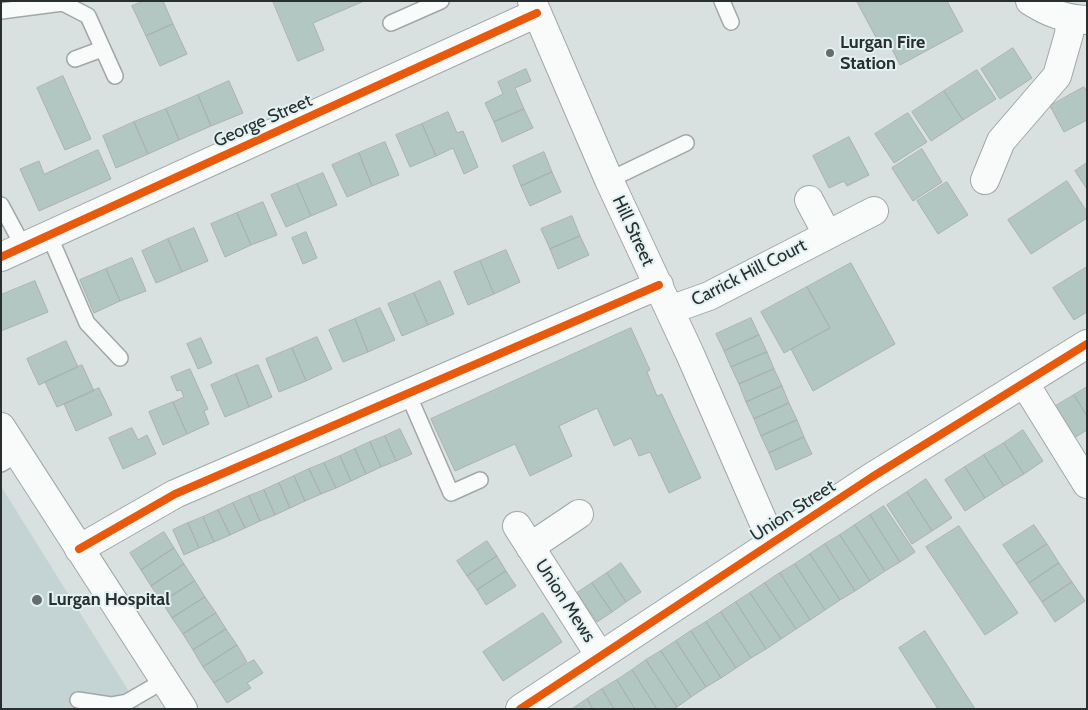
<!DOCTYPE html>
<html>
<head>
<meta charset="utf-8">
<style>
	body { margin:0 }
	#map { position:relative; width:1088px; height:710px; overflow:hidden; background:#d8e0e0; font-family:Cabin,sans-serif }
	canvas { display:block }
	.frame { position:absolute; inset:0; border:2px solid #292f2f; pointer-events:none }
</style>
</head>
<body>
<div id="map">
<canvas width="1088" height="710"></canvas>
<div class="frame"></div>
</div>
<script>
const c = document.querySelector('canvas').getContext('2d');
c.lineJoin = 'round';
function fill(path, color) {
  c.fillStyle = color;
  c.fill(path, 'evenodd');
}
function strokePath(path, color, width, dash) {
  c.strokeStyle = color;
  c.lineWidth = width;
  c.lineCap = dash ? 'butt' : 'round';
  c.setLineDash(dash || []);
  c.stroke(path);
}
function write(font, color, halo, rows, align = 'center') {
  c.font = font + ' Cabin,sans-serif';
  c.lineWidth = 4;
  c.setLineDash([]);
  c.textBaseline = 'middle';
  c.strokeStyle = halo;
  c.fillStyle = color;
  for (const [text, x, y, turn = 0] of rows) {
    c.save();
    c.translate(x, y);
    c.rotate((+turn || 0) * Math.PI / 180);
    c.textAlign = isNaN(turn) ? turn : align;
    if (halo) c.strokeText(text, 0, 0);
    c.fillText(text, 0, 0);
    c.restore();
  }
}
fill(new Path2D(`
	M1,486L4,491L140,709H1Z`), '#c4d4d4');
const building = new Path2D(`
	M144,1H163L173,24L146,36L132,6Z
	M273,1H364L313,23L324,50L298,61Z
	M947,1L963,31L900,65L886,37L878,41L857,2Z
	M173,24L187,54L160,66L146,36Z
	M1013,48L1032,78L1000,99L981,69Z
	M526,69L531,81L515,88L524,109L494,122L485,103L503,94L498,82Z
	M977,70L996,99L963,120L944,91Z
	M63,76L91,139L65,150L37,88Z
	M229,81L243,113L211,126L198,95Z
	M1084,87L1087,92V120L1064,132L1050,106Z
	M944,91L963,120L931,141L912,112Z
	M198,95L211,126L179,140L166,109Z
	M166,109L179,140L148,154L134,122Z
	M524,109L533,128L502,142L494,122Z
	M448,112L457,133L463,131L478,167L464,174L453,148L436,156L422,124Z
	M908,113L927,142L894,163L875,134Z
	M134,122L148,154L116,168L103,136Z
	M422,124L436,156L410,167L396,135Z
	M849,137L869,175L847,186L844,181L829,188L813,156Z
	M385,142L399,175L372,186L359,153Z
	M922,149L942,182L913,201L892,168Z
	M98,150L111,179L39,211L20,169L39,161L44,174Z
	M544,152L552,172L521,186L513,166Z
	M359,153L372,186L347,197L332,165Z
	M1087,163V189L1075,171Z
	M552,172L561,192L530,206L521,186Z
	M323,173L337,205L311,216L297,184Z
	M1067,181L1087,212V218L1031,254L1008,220Z
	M947,182L968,215L938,234L917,201Z
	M297,184L311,216L286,227L271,195Z
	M263,202L277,235L251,245L237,213Z
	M237,213L251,245L225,257L211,224Z
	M572,216L580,236L550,249L541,229Z
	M194,228L208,261L182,272L168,239Z
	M306,232L317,258L303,264L292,238Z
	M580,236L589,255L558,269L550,249Z
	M168,239L182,272L156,283L142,251Z
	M506,250L520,282L494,294L480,261Z
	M132,258L146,291L120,301L106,269Z
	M480,261L494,294L468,305L454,272Z
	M851,263L895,344L813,391L791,349L830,328L807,287Z
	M1087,267V312L1074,320L1053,288Z
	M106,269L120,301L94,313L80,280Z
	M35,281L48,312L1,331V295Z
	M440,281L454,314L428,325L414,293Z
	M807,287L830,328L784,353L761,312Z
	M414,293L428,325L402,336L388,304Z
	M380,308L395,340L368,352L355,319Z
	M751,318L759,335L724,351L716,334Z
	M355,319L368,352L343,362L329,330Z
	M631,328L650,370L647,372L657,396L662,394L701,478L669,493L650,452L639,456L631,438L614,446L597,408L559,426L572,456L530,476L515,444L455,471L431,419Z
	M759,335L767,352L731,367L724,351Z
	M317,337L332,369L306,381L292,348Z
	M201,338L212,363L198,369L187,344Z
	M66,341L78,367L39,385L27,359Z
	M292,348L306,381L279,392L266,359Z
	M767,352L774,369L739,384L731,367Z
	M82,365L94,391L57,407L45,382Z
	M258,365L272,397L249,407L236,374Z
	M190,369L208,409L204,411L209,424L187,434L173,402L184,397L181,390L177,391L171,377Z
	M774,369L782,386L746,402L739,384Z
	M236,374L249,407L225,417L211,385Z
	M782,386L789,403L754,419L746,402Z
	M1087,387V416L1074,395Z
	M99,388L112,415L76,431L64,404Z
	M1074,395L1087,416V430L1074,438L1054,407Z
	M173,402L187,434L163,445L149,412Z
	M789,403L797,420L761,436L754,419Z
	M797,420L804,437L769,453L761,436Z
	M132,428L138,440L147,435L156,454L123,469L109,438Z
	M400,429L412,454L396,461L385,436Z
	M1023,430L1043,461L1024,474L1004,443Z
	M385,436L396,461L381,467L370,442Z
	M804,437L812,454L776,470L769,453Z
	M370,442L381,467L366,474L355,449Z
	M1004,443L1024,474L1004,486L984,455Z
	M355,449L366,474L351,481L340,456Z
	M984,455L1004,486L985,498L965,467Z
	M340,456L351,481L336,488L324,463Z
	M324,463L336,488L321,494L309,469Z
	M965,467L985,498L965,511L945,480Z
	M309,469L321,494L305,501L294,476Z
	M294,476L305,501L290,508L279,483Z
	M926,479L952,518L932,531L907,492Z
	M279,483L290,508L275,515L264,490Z
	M264,490L275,515L260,521L249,496Z
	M907,492L932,531L912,544L887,505Z
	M249,496L260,521L245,528L233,503Z
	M233,503L245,528L230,535L218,510Z
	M884,506L915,552L900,562L870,515Z
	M218,510L230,535L214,542L203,517Z
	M870,515L900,562L885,571L855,525Z
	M203,517L214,542L199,548L188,523Z
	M188,523L199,548L184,555L173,530Z
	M855,525L885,571L870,581L840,535Z
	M1034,525L1047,544L1016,564L1003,545Z
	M959,526L1018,613L985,635L926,547Z
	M164,532L174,548L141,570L130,553Z
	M840,535L870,581L855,591L825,544Z
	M487,541L497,556L467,576L457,561Z
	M825,544L855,591L840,600L810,554Z
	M1047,544L1059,563L1029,583L1016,564Z
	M174,548L184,564L151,586L141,570Z
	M810,554L840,600L825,610L795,564Z
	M497,556L506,571L477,590L467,576Z
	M621,563L641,592L626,602L607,573Z
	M1059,563L1072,582L1042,602L1029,583Z
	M184,564L195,581L162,602L151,586Z
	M795,564L825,610L810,620L780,573Z
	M506,571L516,586L486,605L477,590Z
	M607,573L626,602L612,612L592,583Z
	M780,573L810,620L796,629L765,583Z
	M195,581L205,597L172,618L162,602Z
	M1072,582L1085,601L1055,622L1042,602Z
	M592,583L612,612L597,622L577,593Z
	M765,583L796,629L781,639L750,593Z
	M750,593L781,639L766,649L736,602Z
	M205,597L216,613L183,634L172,618Z
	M736,602L766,649L751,658L721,612Z
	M721,612L751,658L736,668L706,622Z
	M216,613L226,629L193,650L183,634Z
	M543,613L562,642L503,681L483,652Z
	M706,622L736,668L721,678L691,631Z
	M226,629L237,645L203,667L193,650Z
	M691,631L721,678L706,687L676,641Z
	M925,631L975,709H938L899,648Z
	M676,641L706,687L691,697L661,651Z
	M237,645L247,662L214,683L203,667Z
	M661,651L691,697L677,707L646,660Z
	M254,660L263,673L247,683L251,688L227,703L214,683Z
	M646,660L677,707L673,709H657L632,670Z
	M632,670L657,709H635L617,680Z
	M617,680L635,709H614L602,689Z
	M602,689L614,709H593L587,699Z
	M587,699L593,709H572Z`);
fill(building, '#b2c7c2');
strokePath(building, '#abb1b0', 1);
const service = new Path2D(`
	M722,1L731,22
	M1,11L63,3L88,16L115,76
	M391,23L441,1
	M75,59L102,49
	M609,180L686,143
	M1,205L23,246
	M49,235L87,323L120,358
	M408,394L451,493L480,480
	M1,464L18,454
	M78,700L111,705L127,702L165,680`);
const minor = new Path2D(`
	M532,1L609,180L690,354L772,542
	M1030,1C1049,13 1065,19 1087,20
	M985,180L1001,141L1057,76L1069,34L1070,20
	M809,200L827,234
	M1,257L537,13
	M670,310L709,296L874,211
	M1025,384L1087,484
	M517,526L600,656
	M530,547L579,514
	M79,549L175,494L659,285`);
const tertiary = new Path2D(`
	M1,427L183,709
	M520,709L872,477L1087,344`);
strokePath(service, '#a1a7a7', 18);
strokePath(minor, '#a1a7a7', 30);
strokePath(tertiary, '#a1a7a7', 30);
strokePath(service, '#f9fafa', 15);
strokePath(minor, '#f9fafa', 28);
strokePath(tertiary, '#f9fafa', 28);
strokePath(new Path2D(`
	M1,257L537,13
	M79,549L175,494L659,285
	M520,709L872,477L1087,344`), '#e8590c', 8);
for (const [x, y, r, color] of [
	[830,53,5,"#666d6d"],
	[37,600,6,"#666d6d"]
]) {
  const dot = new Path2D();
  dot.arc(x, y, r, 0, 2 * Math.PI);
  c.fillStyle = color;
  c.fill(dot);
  strokePath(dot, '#e2f1f1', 2);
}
write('bold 18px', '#292f2f', '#e2f1f1', [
	["Lurgan Fire",840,43],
	["Station",840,64],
	["Lurgan Hospital",48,600]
], 'left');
write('18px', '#292f2f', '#e2f1f1', [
	["George Street",263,121,-24],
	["Hill Street",633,231,65],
	["Carrick Hill Court",749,273,-27],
	["Union Street",793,511,-33],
	["Union Mews",565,601,57]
]);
</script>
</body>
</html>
